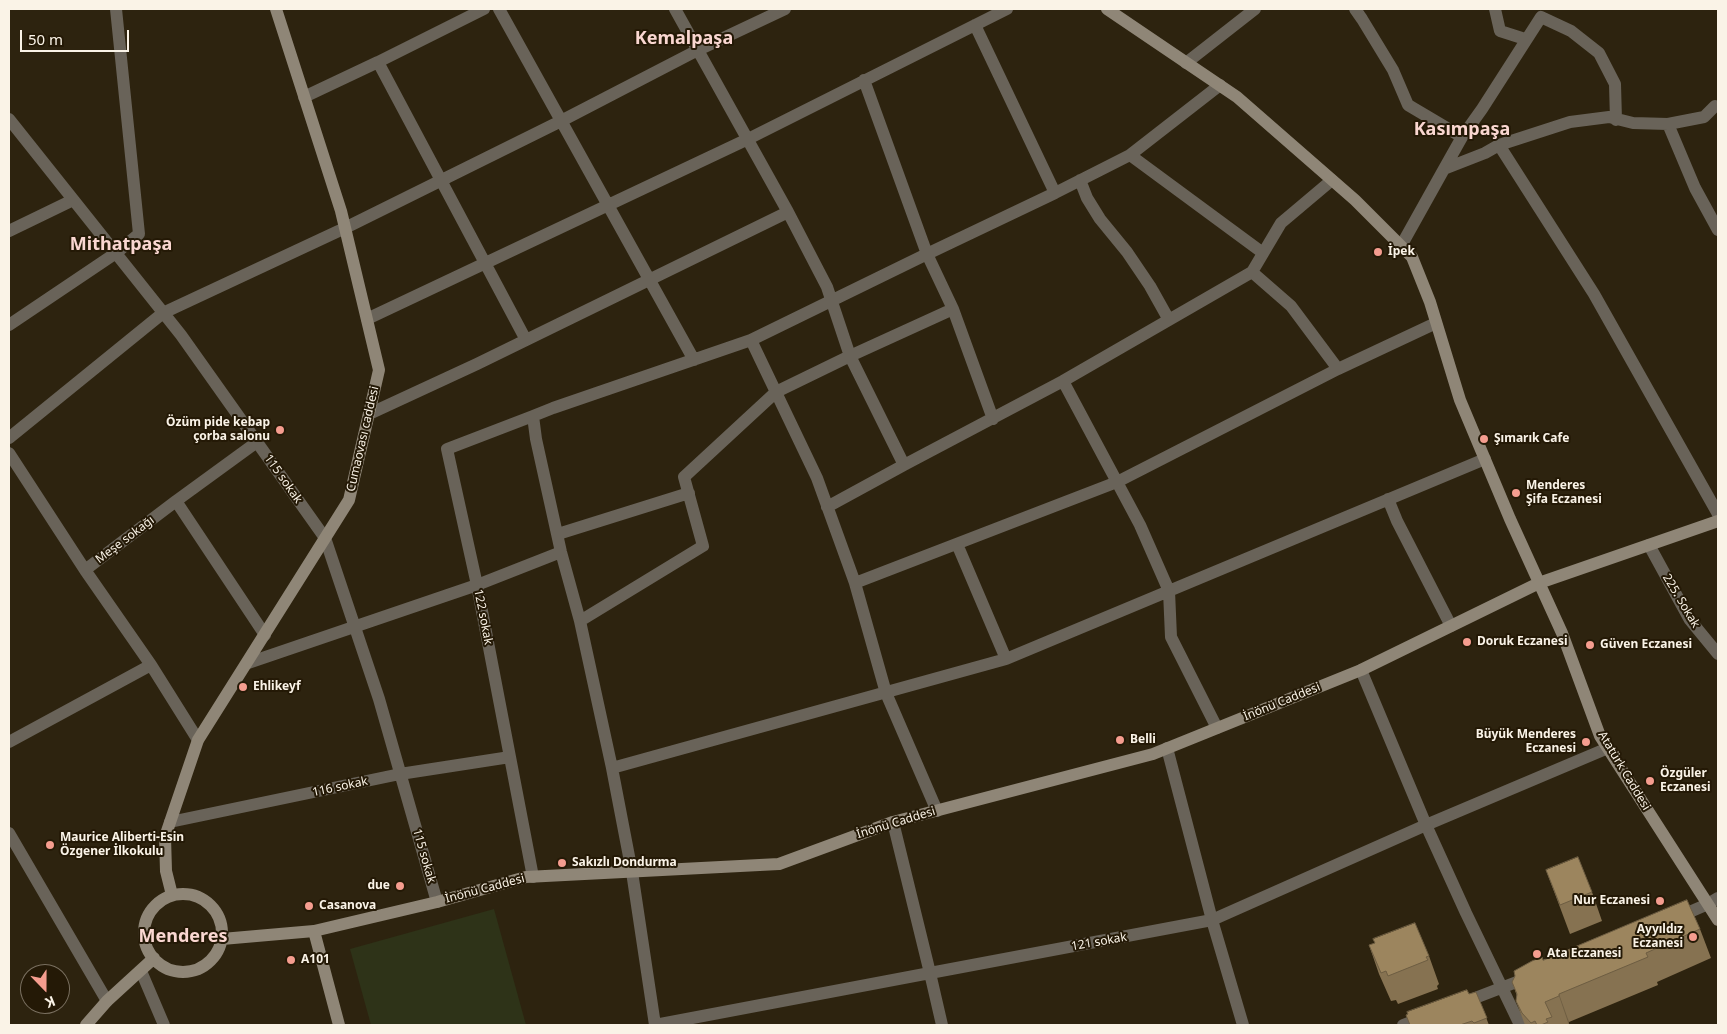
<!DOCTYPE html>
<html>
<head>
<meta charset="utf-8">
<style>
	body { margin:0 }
	#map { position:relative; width:1727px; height:1034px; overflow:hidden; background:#2d230f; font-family:"Noto Sans",sans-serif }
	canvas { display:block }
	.frame { position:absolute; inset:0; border:10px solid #faf3e7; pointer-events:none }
	.north { position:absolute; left:20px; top:964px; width:50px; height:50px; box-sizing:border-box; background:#241906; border:1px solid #7a7060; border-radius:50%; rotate:158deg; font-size:14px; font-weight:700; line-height:20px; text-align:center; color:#faf3e7 }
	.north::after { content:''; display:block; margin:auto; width:18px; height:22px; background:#f59d8f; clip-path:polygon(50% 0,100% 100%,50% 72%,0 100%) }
	.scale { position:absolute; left:20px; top:30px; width:109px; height:22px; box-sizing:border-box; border:2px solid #faf3e7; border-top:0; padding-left:6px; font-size:15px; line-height:18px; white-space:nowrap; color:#faf3e7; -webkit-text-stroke:4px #241906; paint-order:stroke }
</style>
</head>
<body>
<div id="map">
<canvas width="1727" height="1034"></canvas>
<div class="frame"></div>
<div class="north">K</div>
<div class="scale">50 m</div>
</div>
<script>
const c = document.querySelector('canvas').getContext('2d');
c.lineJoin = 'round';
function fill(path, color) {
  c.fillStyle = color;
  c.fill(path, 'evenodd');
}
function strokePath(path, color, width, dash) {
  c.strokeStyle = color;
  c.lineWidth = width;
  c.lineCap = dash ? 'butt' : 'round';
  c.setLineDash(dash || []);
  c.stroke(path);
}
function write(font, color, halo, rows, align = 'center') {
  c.font = font + ' "Noto Sans",sans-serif';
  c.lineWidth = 4;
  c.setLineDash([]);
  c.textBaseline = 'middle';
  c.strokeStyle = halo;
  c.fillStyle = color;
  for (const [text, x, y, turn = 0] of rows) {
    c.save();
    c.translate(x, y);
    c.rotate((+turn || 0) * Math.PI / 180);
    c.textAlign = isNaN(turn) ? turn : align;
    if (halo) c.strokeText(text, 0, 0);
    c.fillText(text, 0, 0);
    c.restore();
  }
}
fill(new Path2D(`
	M494,909L526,1025H371L350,949Z`), '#2e3318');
strokePath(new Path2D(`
	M499,9L694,360
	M675,9L788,212
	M1355,9L1362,19L1393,70L1408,105L1462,137
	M1495,9L1500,31L1525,39
	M975,25L1055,193L1130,155L1220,85
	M378,62L484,9
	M1186,63L1255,9
	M304,97L378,62L526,340
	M9,119L181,335L325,538L379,699L437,902
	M1668,124L1695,188L1718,230
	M1499,145L1594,294L1718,514
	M1130,155L1263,253
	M1444,169L1462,137L1482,109L1541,17L1571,31L1599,53L1615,84L1616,120
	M1080,180L1087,198L1100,219L1127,252L1150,286L1169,320
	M9,231L73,200
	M1401,246L1444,169L1485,153L1499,145L1570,122L1609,117L1633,123L1668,124L1704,117L1715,106
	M953,309L993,419
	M367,319L748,139L1007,9
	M9,325L116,253L139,234L116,9
	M751,340L927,254L864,80
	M1338,369L1436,323
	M1063,381L1252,272L1281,223L1332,180
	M369,414L477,364L788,212L827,287L850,356L776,392L684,477L703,546L580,621
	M9,438L163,313L345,228L561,121L698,50L785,9
	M9,453L85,570
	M904,465L1063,381L1140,525L1169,591L1171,637L1217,728
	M1388,499L1397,521L1451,626
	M176,501L257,442
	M827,507L904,465L850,356L953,309L927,254L1055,193
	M558,534L689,493
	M957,544L1006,659
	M1649,545L1690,620L1718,654
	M855,583L1117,482L1338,369L1291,306L1252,272
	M248,663L477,585L561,552
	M1361,670L1426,825L1466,913L1520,1025
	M198,740L151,665L85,570L176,501L265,635
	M9,742L151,665
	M1167,748L1212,920L1426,825L1608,748
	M612,768L580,621L561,552L536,439L533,416L553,408L751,340L817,478L855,583L886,693L937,811
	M170,822L400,774L510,757
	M893,822L930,973L655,1025L632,872L612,768L1006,659L1485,459
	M9,833L107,1001
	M533,877L477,585L447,449L533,416
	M1678,917L1708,904L1718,898
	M141,971L164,1025
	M1462,1003L1527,978
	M942,1025L930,973L1212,920L1243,1025
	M1403,1025L1424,1017`), '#696359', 12);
strokePath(new Path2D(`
	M1107,9L1237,97L1355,200L1412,257L1430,302L1460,400L1510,519L1562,633L1600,736L1718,920
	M144 933a39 39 0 1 1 78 0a39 39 0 1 1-78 0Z
	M172,895L166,871L165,837L198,740L349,500L379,370L341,211L276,9
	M314,931L339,1025
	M222,939L314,931L437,902L526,877L779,864L893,822L1153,754L1361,670L1539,583L1718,521
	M86,1025L107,1001L154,958`), '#8f8677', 12);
fill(new Path2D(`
	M1546,870L1592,892L1602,921L1570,934Z
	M1700,929L1711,958L1657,982L1658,985L1569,1022V1025H1525L1516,1001L1517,996L1512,982L1543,960Z
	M1369,945L1429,956L1439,984L1437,986L1438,989L1398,1004L1396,1000L1391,1001L1379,974Z
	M1476,992L1489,1025H1409L1469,994Z`), '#867251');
fill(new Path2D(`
	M1559,994L1569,1022V1025L1559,996Z`), '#6d5d42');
const building = new Path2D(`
	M1578,857L1592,892L1560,905L1546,870Z
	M1687,900L1700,929L1646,953L1648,957L1559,994V996L1545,1002L1552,1017L1546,1019L1548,1022L1541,1025H1537L1535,1021L1531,1023L1522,1013L1516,1001L1517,994L1512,982L1515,976L1514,971L1532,961L1542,957L1543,960Z
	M1415,923L1429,956L1426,957L1428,960L1388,976L1386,971L1381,973L1369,945L1375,943L1373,939Z
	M1467,990L1469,994L1476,992L1487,1018L1474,1023L1472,1021L1460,1025H1410L1406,1015L1408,1014L1407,1012Z`);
fill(building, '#9c855e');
strokePath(building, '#6d5d42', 1);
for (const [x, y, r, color] of [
	[1378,252,5,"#f59d8f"],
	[280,430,5,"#f59d8f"],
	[1484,439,5,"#f59d8f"],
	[1516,493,5,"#f59d8f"],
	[1467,642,5,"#f59d8f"],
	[1590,645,5,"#f59d8f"],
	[243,687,5,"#f59d8f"],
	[1120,740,5,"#f59d8f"],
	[1586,742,5,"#f59d8f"],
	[1650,781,5,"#f59d8f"],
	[50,845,5,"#f59d8f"],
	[562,863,5,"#f59d8f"],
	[400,886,5,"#f59d8f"],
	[1660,901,5,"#f59d8f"],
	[309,906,5,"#f59d8f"],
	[1693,937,5,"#f59d8f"],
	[1537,954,5,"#f59d8f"],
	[291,960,5,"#f59d8f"]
]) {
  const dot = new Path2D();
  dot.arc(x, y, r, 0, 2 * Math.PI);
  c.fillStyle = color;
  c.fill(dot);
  strokePath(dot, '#241906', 2);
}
write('bold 12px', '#faf3e7', '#241906', [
	["İpek",1388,252],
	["Özüm pide kebap",270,423,"right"],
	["çorba salonu",270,437,"right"],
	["Şımarık Cafe",1494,439],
	["Menderes",1526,486],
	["Şifa Eczanesi",1526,500],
	["Doruk Eczanesi",1477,642],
	["Güven Eczanesi",1600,645],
	["Ehlikeyf",253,687],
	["Büyük Menderes",1576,735,"right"],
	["Eczanesi",1576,749,"right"],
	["Belli",1130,740],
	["Özgüler",1660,774],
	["Eczanesi",1660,788],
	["Maurice Aliberti-Esin",60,838],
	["Özgener İlkokulu",60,852],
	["Sakızlı Dondurma",572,863],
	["due",390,886,"right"],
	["Nur Eczanesi",1650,901,"right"],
	["Casanova",319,906],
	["Ayyıldız",1683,930,"right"],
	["Eczanesi",1683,944,"right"],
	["Ata Eczanesi",1547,954],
	["A101",301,960]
], 'left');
write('12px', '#faf3e7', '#241906', [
	["Cumaovası caddesi",363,439,-77],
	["115 sokak",283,479,55],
	["Meşe sokağı",125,540,-37],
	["225. Sokak",1681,601,59],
	["122 sokak",483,617,79],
	["İnönü Caddesi",1282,702,-22],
	["Atatürk Caddesi",1624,771,59],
	["116 sokak",340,787,-12],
	["İnönü Caddesi",896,823,-17],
	["115 sokak",424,856,74],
	["İnönü Caddesi",485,889,-15],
	["121 sokak",1099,942,-10]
]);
write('bold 18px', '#fad7d1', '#241906', [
	["Kemalpaşa",684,39],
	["Kasımpaşa",1462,130],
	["Mithatpaşa",121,245],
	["Menderes",183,937]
]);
</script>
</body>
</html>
